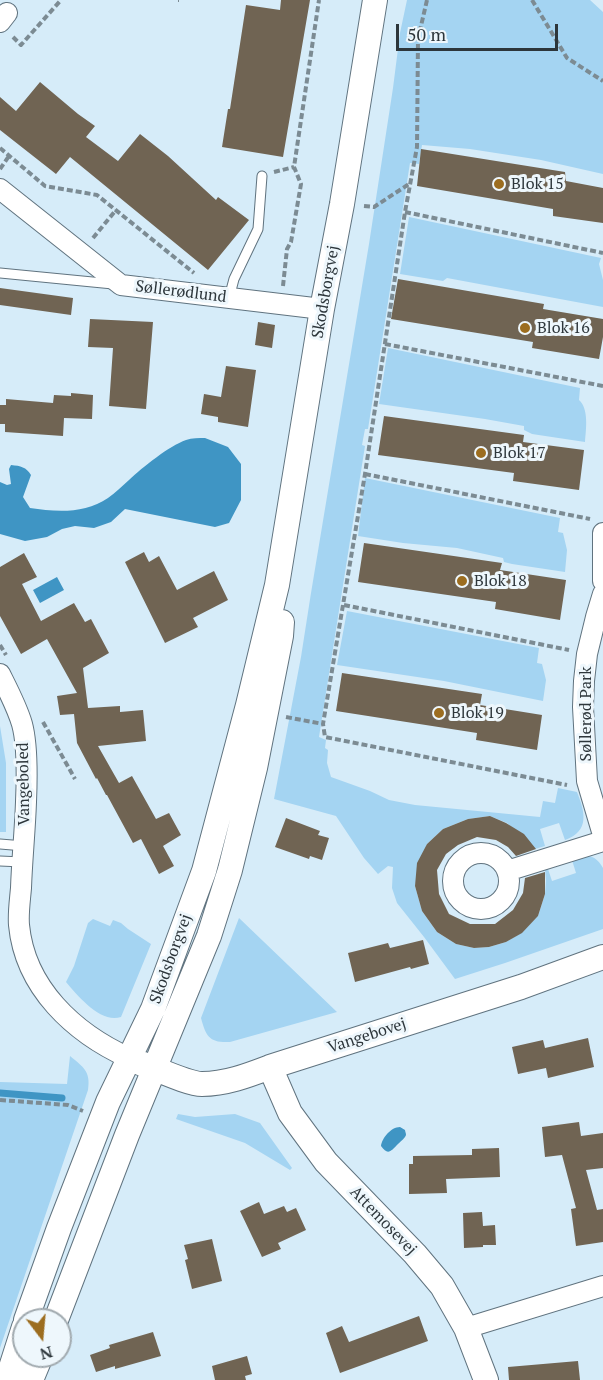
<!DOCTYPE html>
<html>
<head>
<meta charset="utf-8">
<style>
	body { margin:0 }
	#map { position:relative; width:603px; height:1380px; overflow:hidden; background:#d6ecf9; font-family:"PT Serif",serif }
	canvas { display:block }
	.north { position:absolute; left:12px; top:1308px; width:60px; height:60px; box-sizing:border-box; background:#eef7fc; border:2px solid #a1aaaf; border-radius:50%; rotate:164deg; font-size:16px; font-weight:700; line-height:24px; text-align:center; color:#2d363b }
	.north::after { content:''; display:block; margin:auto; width:21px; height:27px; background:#9c6d1f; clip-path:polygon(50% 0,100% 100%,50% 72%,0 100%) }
	.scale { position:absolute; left:396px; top:24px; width:162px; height:27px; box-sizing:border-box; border:3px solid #2d363b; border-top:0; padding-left:8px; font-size:18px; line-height:21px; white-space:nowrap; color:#2d363b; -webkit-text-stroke:4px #eef7fc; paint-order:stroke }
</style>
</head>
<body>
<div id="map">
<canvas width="603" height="1380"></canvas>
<div class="north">N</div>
<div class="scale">50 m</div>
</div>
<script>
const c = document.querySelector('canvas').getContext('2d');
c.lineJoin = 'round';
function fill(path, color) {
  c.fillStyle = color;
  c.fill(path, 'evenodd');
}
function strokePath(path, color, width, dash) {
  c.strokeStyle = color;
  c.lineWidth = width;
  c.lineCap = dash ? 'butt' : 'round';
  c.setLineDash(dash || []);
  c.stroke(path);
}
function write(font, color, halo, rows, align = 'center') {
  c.font = font + ' "PT Serif",serif';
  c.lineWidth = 6;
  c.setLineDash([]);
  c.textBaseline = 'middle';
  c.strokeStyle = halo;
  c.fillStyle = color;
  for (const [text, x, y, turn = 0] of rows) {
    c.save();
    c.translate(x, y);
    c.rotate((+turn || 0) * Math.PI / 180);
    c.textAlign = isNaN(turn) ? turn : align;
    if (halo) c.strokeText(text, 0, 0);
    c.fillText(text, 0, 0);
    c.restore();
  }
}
fill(new Path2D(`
	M407,0H590L603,12V174L541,160L470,149L422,145L419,164L410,163L368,429H365L362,445L365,446L319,737L326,740L325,748L328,750L327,763L331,777L370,791L389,800L415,805L540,817L543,801L555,803L558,788L577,792C585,812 590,831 565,840L559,823L540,829L545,846L535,849L507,823L490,816L468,819L443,829L427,844L415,886L422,911L437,932L456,944L474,948L489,947L506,942L521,933L538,916L545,894L546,881L545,869H548L552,881L576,873L571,857C586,855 595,853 603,868V929L505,963L455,979L424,937L397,903L392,888L393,867L388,866L378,874L364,858L336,816L274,799L301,657L311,593L369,244L393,88L400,33Z
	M409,217L601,258L599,264L603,280V307L447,278L443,281L400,274Z
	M388,348L580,388L579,400C589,409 586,429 585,442L532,434L524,430V426L485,419L379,404Z
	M365,478L560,518L558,532L563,533L567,550L565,572L512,564L504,562L503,558L457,548L403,543L358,536Z
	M347,611L539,648L537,663L542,664L546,680L543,701L444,681L337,665Z
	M0,726L6,763V832H0Z
	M239,918L337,1012L230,1042C210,1043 206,1037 201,1018Z
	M93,919L110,926L113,920L121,923L128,929L151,944L121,1017C101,1024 78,996 66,982L74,966L88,923Z
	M70,1056C83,1067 91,1071 88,1090L0,1348V1082L67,1084Z
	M178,1114L195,1117L235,1114L260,1123L292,1168L290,1170L245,1143L176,1119Z`), '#a4d4f2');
fill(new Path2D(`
	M205,438L228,447L241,464V500L229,523L215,527L125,509L111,522L94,528L75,526L62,529L47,537L25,541L0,534V482L7,485L11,484L9,469L11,465C21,466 26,467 31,475L23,497L30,508C56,512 85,514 108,498C115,493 122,486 129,480C143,467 169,446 186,440C192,438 199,438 205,438Z
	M57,577L64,590L40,603L33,590Z
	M400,1127L405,1130C405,1131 406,1133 406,1135C405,1138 400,1142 398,1144C391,1151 388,1156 381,1146C382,1138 391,1127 400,1127Z`), '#3f95c4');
strokePath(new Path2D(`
	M0,1093L62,1098`), '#3f95c4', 7);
fill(new Path2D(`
	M281,0H310L283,157L222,147L228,109H230L246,5L280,10Z
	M40,82L78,114L95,126L86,137L118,161L140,134L168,156L216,200L218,197L249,220L208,270L70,157L56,174L0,130V97L16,111Z
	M421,149L565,172L566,181L603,188V223L553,216V209L417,186Z
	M398,279L544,304L543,309L603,319V337L599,359L532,348L533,342L391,319Z
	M0,288L73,298L71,315L0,305Z
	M90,319L153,322L146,409L109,406L113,348L88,347Z
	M258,322L275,325L272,348L255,345Z
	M226,366L256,370L248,427L218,422V417L201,414L204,394L221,397Z
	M71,393L93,395L92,419L64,418L63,436L5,432V424H0V405H6V399L53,403L54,395L71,396Z
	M384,416L524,435L523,442L584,450L579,490L513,481L514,473L378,455Z
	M364,543L502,563L500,570L566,580L560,620L495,609L496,602L358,582Z
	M144,552L149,562L159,556L177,590L214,571L228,600L193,618L198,627L165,643L125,562Z
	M24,553L37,577L22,584L41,621L74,603L85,622L91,619L109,653L83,668L88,708L120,706V712L143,710L146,741L98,746L119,783L132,776L156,819L169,813L181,835L163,846L174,866L159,874L141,839L133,843L107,795H106L97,778L96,779L77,743L74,714L60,715L57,696L77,693L47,639L21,654L0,616V567Z
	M342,673L482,694L480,705L542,715L537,750L476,740L477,733L336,711Z
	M490,816L506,823L524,834L536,849L516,856L508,847L496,840L477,837L458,845L446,854L437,870L439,894L449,914L470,924H495L513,910L523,893L525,878L545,872V894L538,916L522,933L506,942L489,947L474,948L456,944L437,932L422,911L415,886L417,863L427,844L443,829L468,819Z
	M286,818L320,831L318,835L329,838L322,860L310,856L309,859L275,847Z
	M423,940L429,964L411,969L410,967L355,982L348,953L388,943L390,948Z
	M588,1038L594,1067L548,1078L546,1068L518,1074L512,1047L543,1040L545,1048Z
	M579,1122L581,1136L603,1133V1168L586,1170L597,1210L603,1209V1242L576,1246L571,1209L576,1208L562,1155L545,1157L542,1127Z
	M499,1148L500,1177L446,1179L447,1193L409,1194V1164H413V1156L472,1155V1149Z
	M259,1202L264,1214L284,1206L287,1212L296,1208L306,1230L278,1243L281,1249L262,1257L240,1211Z
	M482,1212L483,1226L495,1225L496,1245H483V1247L464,1248L463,1213Z
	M212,1239L222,1281L192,1289L185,1260L188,1259L184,1245Z
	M419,1316L428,1341L340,1373L326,1333L342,1326L349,1342Z
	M153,1332L161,1356L115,1369V1366L96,1372L90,1355L110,1348L109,1345Z
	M247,1356L252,1374L245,1376L246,1380H215L212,1366Z
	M578,1361L580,1380H509L508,1367Z`), '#706453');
const service = new Path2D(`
	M0,273L113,284
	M229,298L234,279L258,229L262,176
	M0,844L24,846
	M0,861L22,862`);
const minor = new Path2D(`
	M0,22L7,13
	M0,189L121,285L322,309
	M603,533V581
	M603,594L596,617L587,654L584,681L583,707L587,781L603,835
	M0,674C8,690 17,707 22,724C28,746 27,779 26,802C25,831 22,859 21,888C20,900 18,913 19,925C25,988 74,1033 129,1058
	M453 881a28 28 0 1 1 56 0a28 28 0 1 1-56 0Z
	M507,871L603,841
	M466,1328L603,1286`);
const tertiary = new Path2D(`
	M140,1063C155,1068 188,1084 202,1084C226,1084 249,1075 270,1067L521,987L603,957
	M270,1067L290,1113L326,1162L415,1254L442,1286L466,1328L486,1380
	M26,1320L59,1228L108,1102L153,1009L204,871L248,705L277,585L322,309L342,204L375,0
	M56,1320L127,1135L209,936L230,870L255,768L281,636L282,622
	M7,1380L24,1327
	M31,1380L41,1356`);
strokePath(service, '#60737f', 11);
strokePath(minor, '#60737f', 22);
strokePath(tertiary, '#60737f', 26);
strokePath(new Path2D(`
	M178,0H179
	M427,0L418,39L417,147L405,212L365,474L323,724L325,737L567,785
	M532,0L567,58L603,81
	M13,37L21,45L61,0
	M0,148L45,186L97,195L194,273
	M0,169L9,156
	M274,172L294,167
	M364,206L374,207L409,184
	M405,212L603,253
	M93,238L116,210
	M283,286L287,249L291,242L301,184L294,167L319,0
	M385,344L603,386
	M365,474L590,519
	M344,605L569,650
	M0,645L6,655
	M286,717L323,724
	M43,722L75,779
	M0,1100L68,1105L83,1111`), '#7c8b93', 4, [6, 3]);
strokePath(service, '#fff', 9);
strokePath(minor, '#fff', 20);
strokePath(tertiary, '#fff', 24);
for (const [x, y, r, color] of [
	[499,184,6,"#9c6d1f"],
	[525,328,6,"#9c6d1f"],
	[481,453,6,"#9c6d1f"],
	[462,581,6,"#9c6d1f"],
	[439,713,6,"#9c6d1f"]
]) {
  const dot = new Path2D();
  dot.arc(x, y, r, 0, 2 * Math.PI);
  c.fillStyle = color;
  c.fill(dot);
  strokePath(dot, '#eef7fc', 2);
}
write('16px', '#2d363b', '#eef7fc', [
	["Blok 15",511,184],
	["Blok 16",537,328],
	["Blok 17",493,453],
	["Blok 18",474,581],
	["Blok 19",451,713]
], 'left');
write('16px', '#2d363b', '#eef7fc', [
	["Søllerødlund",181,292,7],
	["Skodsborgvej",326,292,-80],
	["Søllerød Park",586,714,-90],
	["Vangeboled",24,784,-91],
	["Skodsborgvej",171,959,-70],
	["Vangebovej",367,1036,-18],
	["Attemosevej",383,1221,46]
]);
</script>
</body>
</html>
